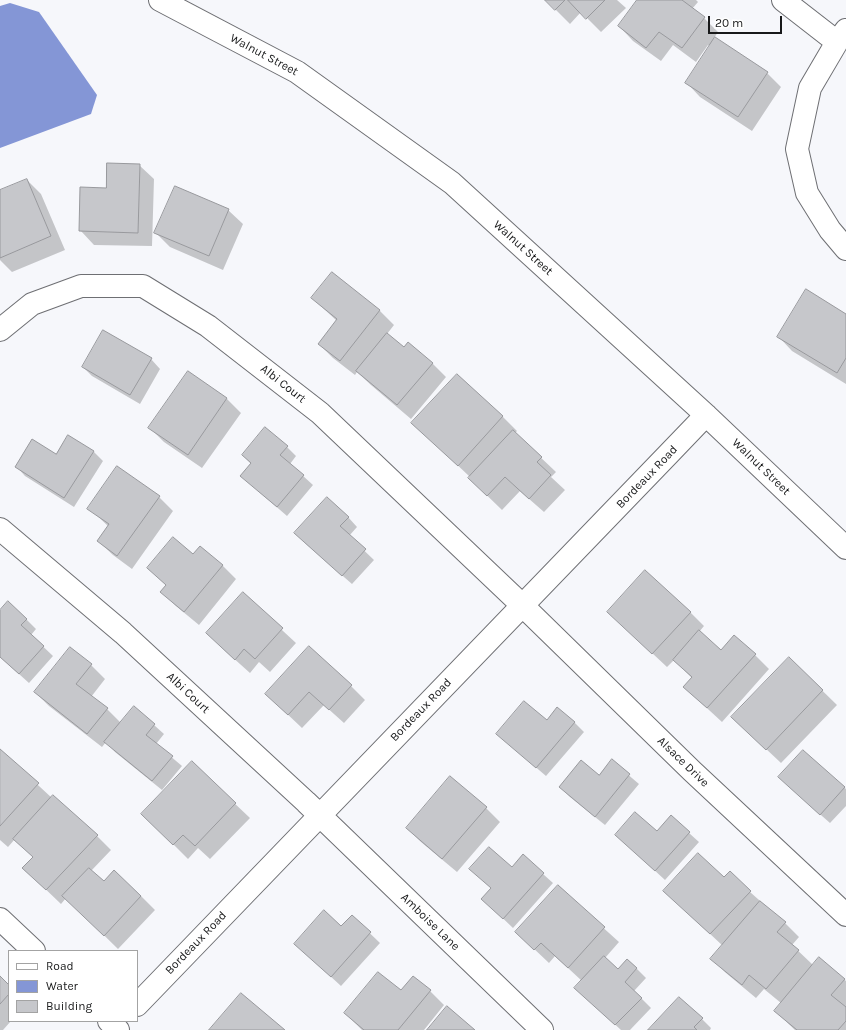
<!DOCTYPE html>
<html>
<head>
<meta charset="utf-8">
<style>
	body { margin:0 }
	#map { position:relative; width:846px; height:1030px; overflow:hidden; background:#f6f7fb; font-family:Karla,sans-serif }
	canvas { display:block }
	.legend { position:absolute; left:8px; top:950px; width:130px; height:72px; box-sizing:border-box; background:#fff; border:1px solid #a3a3a3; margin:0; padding:5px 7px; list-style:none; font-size:12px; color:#18191a }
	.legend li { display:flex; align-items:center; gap:8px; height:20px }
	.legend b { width:20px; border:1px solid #a3a3a3 }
	.scale { position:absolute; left:708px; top:16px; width:74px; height:18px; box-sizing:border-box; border:2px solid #18191a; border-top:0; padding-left:5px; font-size:12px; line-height:14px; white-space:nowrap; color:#18191a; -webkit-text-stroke:3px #fff; paint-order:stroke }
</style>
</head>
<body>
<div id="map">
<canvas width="846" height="1030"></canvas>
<ul class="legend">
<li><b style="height:5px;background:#fff"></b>Road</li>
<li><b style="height:11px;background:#8496d6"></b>Water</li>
<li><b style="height:11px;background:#c6c7cb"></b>Building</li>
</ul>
<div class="scale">20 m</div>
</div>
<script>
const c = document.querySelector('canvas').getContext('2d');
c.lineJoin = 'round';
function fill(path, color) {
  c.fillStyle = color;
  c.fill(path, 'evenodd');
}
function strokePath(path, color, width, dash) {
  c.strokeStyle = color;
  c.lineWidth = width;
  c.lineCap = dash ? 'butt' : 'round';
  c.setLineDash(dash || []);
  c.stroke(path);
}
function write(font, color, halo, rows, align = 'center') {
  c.font = font + ' Karla,sans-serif';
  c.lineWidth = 3;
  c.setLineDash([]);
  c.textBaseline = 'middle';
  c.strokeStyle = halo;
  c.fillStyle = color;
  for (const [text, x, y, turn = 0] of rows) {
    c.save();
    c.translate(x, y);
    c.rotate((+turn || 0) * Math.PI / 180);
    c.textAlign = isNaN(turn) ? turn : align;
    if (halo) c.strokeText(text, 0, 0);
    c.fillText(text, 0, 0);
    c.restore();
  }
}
fill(new Path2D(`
	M10,3L39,12L97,95L91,114L0,148V6Z`), '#8496d6');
fill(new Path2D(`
	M546,0H617L626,8L601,32L581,12L570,24Z
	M639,0H696L698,2L692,9L704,18L718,32L714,38L767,73L781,87L752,131L700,97L686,82L710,46L708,45L696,62L673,45L661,61L633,41L619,26Z
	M139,165L154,179L152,246L94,245L80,230L107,189Z
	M27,180L41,194L65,250L12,272L0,260V191Z
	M228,210L243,224L223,270L170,247L156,233Z
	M332,273L380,311L394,325L387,334L404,348L432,363L446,377L411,419L371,385L357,372L355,375L333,358L319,344L337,321L312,298Z
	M846,315V384L792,351L778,336Z
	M151,359L160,369L140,404L92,376L83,367Z
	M188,372L227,399L241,413L202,468L164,442L150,428Z
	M457,375L503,417L517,431L515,433L556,472L551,477L565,490L544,512L520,491L502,510L469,478L470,477L413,423Z
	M69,436L94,452L103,461L74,507L25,476L16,466L56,455Z
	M287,447L296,456L290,464L313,485L287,516L241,476L251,464L243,455Z
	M159,497L173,511L132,569L113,555L98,541L109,527L89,508Z
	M348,517L357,527L349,536L374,560L352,584L305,543Z
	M193,556L222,565L236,579L199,625L176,606L162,592L167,586L148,568Z
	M243,594L296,643L270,672L259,662L250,673L221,647Z
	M0,611L26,619L36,629L31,635L53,656L29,683L0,657Z
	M608,612H690L704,626L699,632L721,651L755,655L769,669L722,722L684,687L692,678L674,660L667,667Z
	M789,658L837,705L781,763L747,731Z
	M91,665L105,679L91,697L107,709L121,723L134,707L164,734L156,744L182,766L162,790L115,752L106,742L102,747L49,706L35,692Z
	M351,686L365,700L344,723L324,705L302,728L266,694Z
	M574,722L584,732L546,776L497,734Z
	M0,750L52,798L97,836L111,850L91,871L104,882L141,896L155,910L118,949L66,898L61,904L38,882L34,858L15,839L8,847L0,840Z
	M803,751L846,789V806L830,823L789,787Z
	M612,761L639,784L605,825L570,797L560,787L599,776Z
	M192,763L250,818L210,859L198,848L188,859L157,828Z
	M486,808L500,822L457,872L421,842L407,828Z
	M657,833H689L699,842L665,880L616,835Z
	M523,856L553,883L513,928L492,908L512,868Z
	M724,878L750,892L785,923L799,937L792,945L813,965L819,958L846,981V1030H795L775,1011L781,1003L764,989L756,998L726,973L712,959L723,946L679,905Z
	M558,887L619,942L605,958L618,970L628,960L646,978L634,991L651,1008L630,1030H621L585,997L582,981L555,956L549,963L531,946Z
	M352,916L380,943L341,986L305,953L342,927Z
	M0,978L9,986V1021H11L3,1030H0Z
	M430,991L444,1005L424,1030H362L345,1013L401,992Z
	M702,1019L711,1028L710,1030H650Z`), '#0003');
const building = new Path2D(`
	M545,0H565L555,10Z
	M568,0H605L586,19Z
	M637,0H682L705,17L682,48L659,32L646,48L618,26Z
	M715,37L768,72L738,117L685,83Z
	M107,163L140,164L138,233L79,231L80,187L106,188Z
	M27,179L51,236L0,258V190Z
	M175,186L229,209L209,256L154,233Z
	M332,272L380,310L340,361L318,344L337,319L311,298Z
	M806,289L846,314V358L837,373L777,337Z
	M103,330L152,358L130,395L82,367Z
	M387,333L404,347L408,342L433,363L397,405L356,371Z
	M188,371L227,398L188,455L148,428Z
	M457,374L503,416L458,466L411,423Z
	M265,427L288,446L280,455L304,475L277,507L240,476L251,463L242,455Z
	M513,430L542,457L537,462L551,475L529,499L505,477L487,496L468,478Z
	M68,435L94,451L64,498L15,467L32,439L56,454Z
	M117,466L160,496L117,556L97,541L109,524L87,509Z
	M327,497L349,517L340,526L366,549L342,576L294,533Z
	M173,537L193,554L200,546L223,565L184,612L160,592L166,585L147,568Z
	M645,570L691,612L652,654L607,612Z
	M243,592L283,628L255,659L244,649L235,660L206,633Z
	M8,601L27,619L21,625L44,646L19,674L0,657V610Z
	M699,630L721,650L734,635L756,654L707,708L683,687L692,677L673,660Z
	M309,646L352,685L329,710L309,692L288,715L265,694Z
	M70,647L92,664L76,684L108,708L87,734L34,692Z
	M789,657L823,690L766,750L731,717Z
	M524,701L547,720L557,707L575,722L536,768L496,734Z
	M134,706L155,724L146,735L173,756L152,781L104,742Z
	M0,749L39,783L0,826Z
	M803,750L845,787L820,815L778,777Z
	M612,759L630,774L595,817L559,787L581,760L599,775Z
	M192,761L236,803L195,846L183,835L173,845L141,814Z
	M450,776L487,807L442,859L406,828Z
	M53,795L98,835L46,890L22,868L33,857L13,839Z
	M635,812L657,831L671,815L690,832L655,871L615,835Z
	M489,847L512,867L523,854L544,873L503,919L481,899L491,888L469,869Z
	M698,853L724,877L730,871L751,891L710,934L663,891Z
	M89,868L104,881L114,870L141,896L104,936L62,896Z
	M558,885L605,927L568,968L541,943L534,950L515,932Z
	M760,901L786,922L777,932L799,950L766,989L749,975L742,985L710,959Z
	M324,910L341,926L352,915L371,932L331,977L294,944Z
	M604,956L618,969L627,959L637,968L625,982L642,998L615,1025L574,988Z
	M819,957L845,979L831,995L846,1007V1021L838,1030H797L774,1011Z
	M378,972L401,990L413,976L431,990L398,1030H364L344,1013Z
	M0,976L9,985V994L0,1004Z
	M241,993L285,1030H209Z
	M679,997L703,1018L694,1027L697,1030H648Z
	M447,1006L475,1030H427Z`);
fill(building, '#c6c7cb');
strokePath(building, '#98999d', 1);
const minor = new Path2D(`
	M160,0L297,72L452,183L706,415L846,548
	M783,0L837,42
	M846,30L837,42L810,88L797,149L807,193L830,230L846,249
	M0,330L32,304L81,286H143L208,326L320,413L523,606L692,771L846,915
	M0,529L123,633L306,802L542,1030
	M0,919L34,951
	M137,1005C326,807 517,612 706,415
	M109,1021L118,1030`);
strokePath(minor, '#6e6f73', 24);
strokePath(minor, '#fff', 22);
write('12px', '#18191a', '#fff', [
	["Walnut Street",264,55,28],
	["Walnut Street",523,248,42],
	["Albi Court",283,384,38],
	["Walnut Street",761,467,44],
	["Bordeaux Road",647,477,-46],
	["Albi Court",188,693,43],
	["Bordeaux Road",421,710,-46],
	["Alsace Drive",683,762,44],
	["Amboise Lane",430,922,44],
	["Bordeaux Road",196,943,-46]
]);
</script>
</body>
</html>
